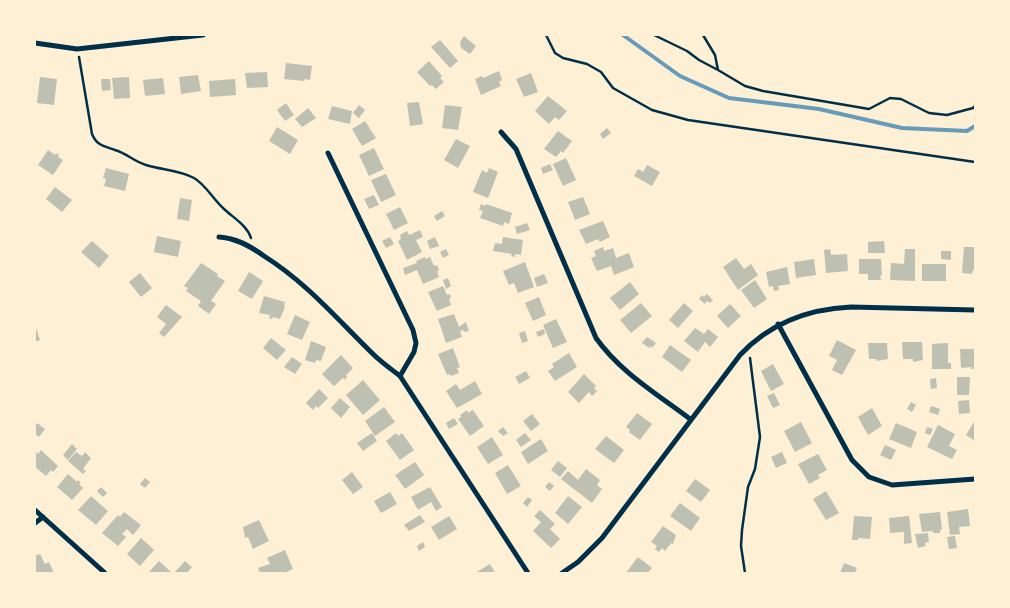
<!DOCTYPE html>
<html>
<head>
<meta charset="utf-8">
<style>
	body { margin:0 }
	#map { position:relative; width:1010px; height:608px; overflow:hidden; background:#fdf0d5; font-family:Overpass,sans-serif }
	canvas { display:block }
	.frame { position:absolute; inset:0; border:36px solid #fdf0d5; pointer-events:none }
</style>
</head>
<body>
<div id="map">
<canvas width="1010" height="608"></canvas>
<div class="frame"></div>
</div>
<script>
const c = document.querySelector('canvas').getContext('2d');
c.lineJoin = 'round';
function strokePath(path, color, width, dash) {
  c.strokeStyle = color;
  c.lineWidth = width;
  c.lineCap = dash ? 'butt' : 'round';
  c.setLineDash(dash || []);
  c.stroke(path);
}
function fill(path, color) {
  c.fillStyle = color;
  c.fill(path, 'evenodd');
}
strokePath(new Path2D(`
	M623,35L680,76L729,98L819,109L902,128L967,131L975,126`), '#669bbc', 4);
fill(new Path2D(`
	M464,36L476,46L470,54L461,48L460,42Z
	M440,40L458,61L450,68L431,47Z
	M429,61L442,76L440,78L444,82L436,89L432,85L430,86L417,72Z
	M286,63L312,66L310,80L305,79L304,81L284,79Z
	M499,71L502,80L499,82L501,86L481,95L475,79L482,76L483,78Z
	M267,72L268,87L247,88L245,73Z
	M531,73L538,92L524,97L516,79Z
	M198,75L201,91L181,94L179,77Z
	M40,77L57,79L54,105L37,103Z
	M129,77L130,98L114,99L112,78Z
	M163,78L165,94L145,96L143,80Z
	M101,79H110L111,90L102,91Z
	M235,79L236,95L210,97L209,81Z
	M548,96L567,111L559,120L555,117L549,124L535,111Z
	M419,102L423,124L410,126L407,103Z
	M286,103L294,115L285,121L277,110Z
	M359,105L365,110L359,118L353,113Z
	M445,105L462,107L458,130L442,128Z
	M332,106L352,111L350,124L328,119Z
	M308,108L316,118L302,127L295,119Z
	M365,121L376,138L362,146L352,129Z
	M277,127L298,140L290,154L269,141Z
	M607,128L611,133L603,139L600,134Z
	M558,131L572,141L563,153L561,151L556,157L544,149Z
	M456,139L470,146L458,168L444,160Z
	M374,148L384,169L369,176L359,155Z
	M48,150L55,155L56,153L59,155L58,157L63,160L53,175L38,165Z
	M566,158L576,180L563,186L553,164Z
	M550,164L553,170L543,174L541,168Z
	M647,165L660,172L652,186L634,176L638,169L643,172Z
	M106,168L129,174L125,191L104,186L106,179L103,178Z
	M489,168L498,172L488,198L473,192L482,170L487,173Z
	M386,174L396,195L381,202L371,180Z
	M55,187L72,200L62,212L46,199Z
	M374,195L379,205L369,209L364,199Z
	M583,197L590,214L575,220L568,202Z
	M180,198L192,200L189,221L177,219Z
	M481,204L485,206L486,204L512,213L509,224L504,222L503,226L480,218L483,211L479,210Z
	M400,207L408,223L394,230L386,214Z
	M442,211L445,216L437,221L434,216Z
	M603,221L610,237L600,242L598,239L586,244L579,230Z
	M527,223L530,230L517,234L515,227Z
	M420,230L423,237L416,240L422,252L407,260L398,241L401,239L400,235L407,231L409,235Z
	M157,236L181,241L178,257L154,252Z
	M390,237L394,244L386,248L382,241Z
	M435,237L439,246L430,249L427,241Z
	M503,237L523,240L521,255L515,254V257L511,256L512,254L493,251L495,243L502,244Z
	M92,241L109,256L99,268L81,252Z
	M884,241L885,253H868V242Z
	M603,247L604,251L613,248L616,258L629,253L634,267L614,275L611,266L597,271L591,258L596,256L594,251Z
	M964,247H975V271L973,270L972,274L962,273Z
	M446,249L449,255L443,258L440,252Z
	M830,249L831,255L847,254L848,271L826,273L824,250Z
	M905,249H915V281L890,280L891,263L904,264Z
	M941,251H951V260L941,259Z
	M425,257L426,259L430,257L434,266L437,265L439,270L437,271L439,277L423,284L417,270L405,275L403,268L417,263L416,261Z
	M736,258L744,269L751,264L758,275L738,290L723,267Z
	M814,259L816,275L796,278L794,262Z
	M859,259H881L882,276L880,275L881,280H868V274H859Z
	M525,262L534,287L518,293L514,283L509,285L503,271Z
	M201,263L218,274L217,276L225,281L211,301L216,304L209,314L198,306L201,301L186,291L188,288L184,286Z
	M922,264H946V281H922Z
	M787,267L790,284L778,286L779,290L774,291L773,286L769,287L766,272Z
	M249,272L263,281L252,299L238,291Z
	M140,273L152,288L141,297L129,282Z
	M544,274L548,283L537,287L534,278Z
	M448,278L451,286L446,289L443,280Z
	M755,280L767,299L754,308L741,290Z
	M630,282L639,294L620,310L610,298Z
	M443,286L447,295L450,294L451,298L449,299L451,305L437,311L428,292Z
	M707,294L713,300L710,303L707,301L705,304L699,299L702,295L704,297Z
	M264,296L285,302L284,307H285L280,319L273,317L272,319L269,318L270,315L259,313Z
	M539,297L546,315L533,321L525,303Z
	M641,303L652,316L631,333L620,320Z
	M684,303L693,311L678,328L669,320Z
	M730,304L741,316L728,328L717,316Z
	M166,305L182,317L164,337L159,333L166,324L157,317Z
	M454,314L459,327L466,322L469,331L464,332L463,330L460,331L462,337L446,343L438,319Z
	M295,315L310,322L302,340L287,334Z
	M556,319L567,342L553,348L543,325Z
	M36,328L40,340L35,342V329Z
	M695,328L704,334L708,329L718,337L710,347L705,342L698,352L684,341Z
	M544,329L545,334L538,337L536,332Z
	M525,331L528,341L522,343L519,333Z
	M647,337L656,343L652,348L650,346L649,348L642,343Z
	M271,338L286,350L277,360L263,348Z
	M837,340L856,350L842,375L832,370L837,360L829,356Z
	M311,341L326,347L321,361L316,360L315,363L305,360Z
	M902,342H922L923,360L913,362V359H903Z
	M868,343H887L888,359L876,361V359H869Z
	M948,343V363H951V369H932V344Z
	M670,345L691,360L682,372L662,357Z
	M453,348L460,367L457,368L459,373L451,376L450,374L447,375L438,354Z
	M960,349H975V369H971V367L961,368Z
	M569,353L577,367L555,381L548,371L554,367L552,364Z
	M341,355L353,368L346,375L347,377L345,380L343,378L334,386L322,374Z
	M292,357L302,364L295,374L284,367Z
	M773,364L784,384L771,391L761,371Z
	M526,371L530,378L519,384L515,377Z
	M584,374L596,386L594,388L597,391L592,396L589,392L579,403L568,392Z
	M957,377H970L969,395H957Z
	M936,378L937,388L931,389L930,379Z
	M363,380L380,400L363,415L346,395Z
	M475,381L482,394L457,408L446,391L456,384L460,390Z
	M319,389L328,398L318,408L316,406L313,410L306,403Z
	M774,393L780,405L773,408L767,396Z
	M340,398L350,407L341,418L331,408Z
	M969,400L970,413L959,414L958,401Z
	M911,402L916,405L912,412L907,409Z
	M931,406L940,409L938,415L929,412Z
	M384,407L395,422L375,436L365,421Z
	M872,408L882,426L868,435L858,417Z
	M467,410L468,413L473,410L484,426L470,436L458,419L461,417L460,415Z
	M637,413L652,424L640,440L629,432L630,430L626,427Z
	M532,414L540,424L531,431L523,421Z
	M454,418L458,424L449,429L446,423Z
	M975,420V441L966,435Z
	M801,422L812,443L795,452L784,431Z
	M37,423L45,429L39,437L35,434V426Z
	M896,423L917,432L911,448L889,439Z
	M938,425L955,434L949,446L957,450L952,459L927,447Z
	M503,427L508,433L503,436L498,431Z
	M927,427L933,429L930,435L925,433Z
	M372,433L377,441L363,451L357,443Z
	M396,433L398,436L402,433L414,450L400,460L386,441Z
	M525,433L531,440L521,447L516,440Z
	M606,436L624,450L614,463L595,449Z
	M492,437L503,455L488,464L477,447Z
	M541,439L548,451L528,464L521,452Z
	M72,444L77,449L68,460L63,455Z
	M885,445L896,450L891,460L880,455Z
	M41,450L58,466L53,472L51,470L46,476L35,467V451L38,454Z
	M76,452L82,456L85,452L91,458L83,469L86,471L83,474L68,461Z
	M782,452L787,463L776,468L771,457Z
	M818,454L827,470L818,475L820,478L809,484L798,464Z
	M558,461L567,468L560,477L551,470Z
	M415,462L424,475L405,489L395,475Z
	M508,465L521,486L507,494L495,473Z
	M586,469L600,480L597,485L602,489L592,503L561,479L568,471L578,480Z
	M352,472L363,487L353,494L342,480Z
	M68,474L77,482L78,480L81,483L79,484L83,488L72,500L57,487Z
	M145,478L150,482L145,488L140,484Z
	M695,479L710,490L701,502L686,491Z
	M549,482L554,486L550,491L545,487Z
	M101,487L107,493L103,497L97,491Z
	M430,487L442,507L436,511L431,502L418,510L411,497Z
	M826,491L839,513L826,520L813,499Z
	M390,492L397,504L381,513L374,501Z
	M91,496L108,511L96,525L78,510Z
	M568,496L582,507L568,524L555,513Z
	M528,497L532,500L527,507L523,503Z
	M680,503L700,518L691,531L670,516Z
	M968,509L970,526L959,527L960,534L950,535L947,512Z
	M540,510L555,524L550,529L560,539L551,548L533,531L541,522L534,516Z
	M124,512L141,525L133,535L127,529L122,534L126,537L118,546L102,533L118,515L120,517Z
	M940,512L942,530H940V533H933V531L922,532L919,514Z
	M420,515L425,522L409,531L404,525Z
	M449,516L457,529L439,540L431,527Z
	M854,516L872,517L870,539L858,538V540H852Z
	M909,516L912,543L904,544V532L890,533L889,518Z
	M259,520L269,541L253,549L248,537L245,538L243,527Z
	M663,526L676,535L673,544L671,543L665,551L662,548L659,552L655,549L657,546L651,542Z
	M928,533L929,542L925,543L926,546L918,548L915,534Z
	M955,536L957,548L949,549L947,537Z
	M141,538L154,550L140,566L127,554Z
	M423,542L425,547L419,551L417,546Z
	M285,550L293,569L284,573H260L258,568L270,564L267,558Z
	M40,554L45,564L49,562L53,571L52,573H35V556Z
	M638,557L652,568L648,573H626Z
	M159,561L172,573H148Z
	M185,561L192,567L187,573H174Z
	M844,563L857,568L855,573H840Z
	M490,564L494,571L492,573H475Z`), '#bec0b2');
strokePath(new Path2D(`
	M546,35L555,53L563,58L587,64L601,72L613,88L652,110L688,120L975,162
	M654,35L687,51L699,60L718,70
	M703,35L715,55L718,70L745,86L763,91L869,109L890,98L901,99L929,113L947,115L973,108L975,106
	M79,57L92,134C97,146 104,146 115,150C126,153 135,162 146,165C162,170 179,170 194,178C205,184 213,199 223,208C232,217 247,225 251,238
	M745,573L741,546L742,530L748,487L755,469L760,437L750,358`), '#003049', 2.5);
strokePath(new Path2D(`
	M35,43L77,49L203,35
	M501,132L516,149L596,338C620,372 657,394 690,419
	M328,153L413,330L416,343L414,352L400,376
	M219,237C236,238 250,246 264,256C307,283 337,319 373,354C381,362 391,369 400,376L528,573
	M778,324L852,460L869,477L892,485L975,479
	M35,510L105,573
	M35,523L43,517
	M562,573L578,562L602,538L740,355C770,323 807,309 851,307L975,310`), '#003049', 5);
</script>
</body>
</html>
